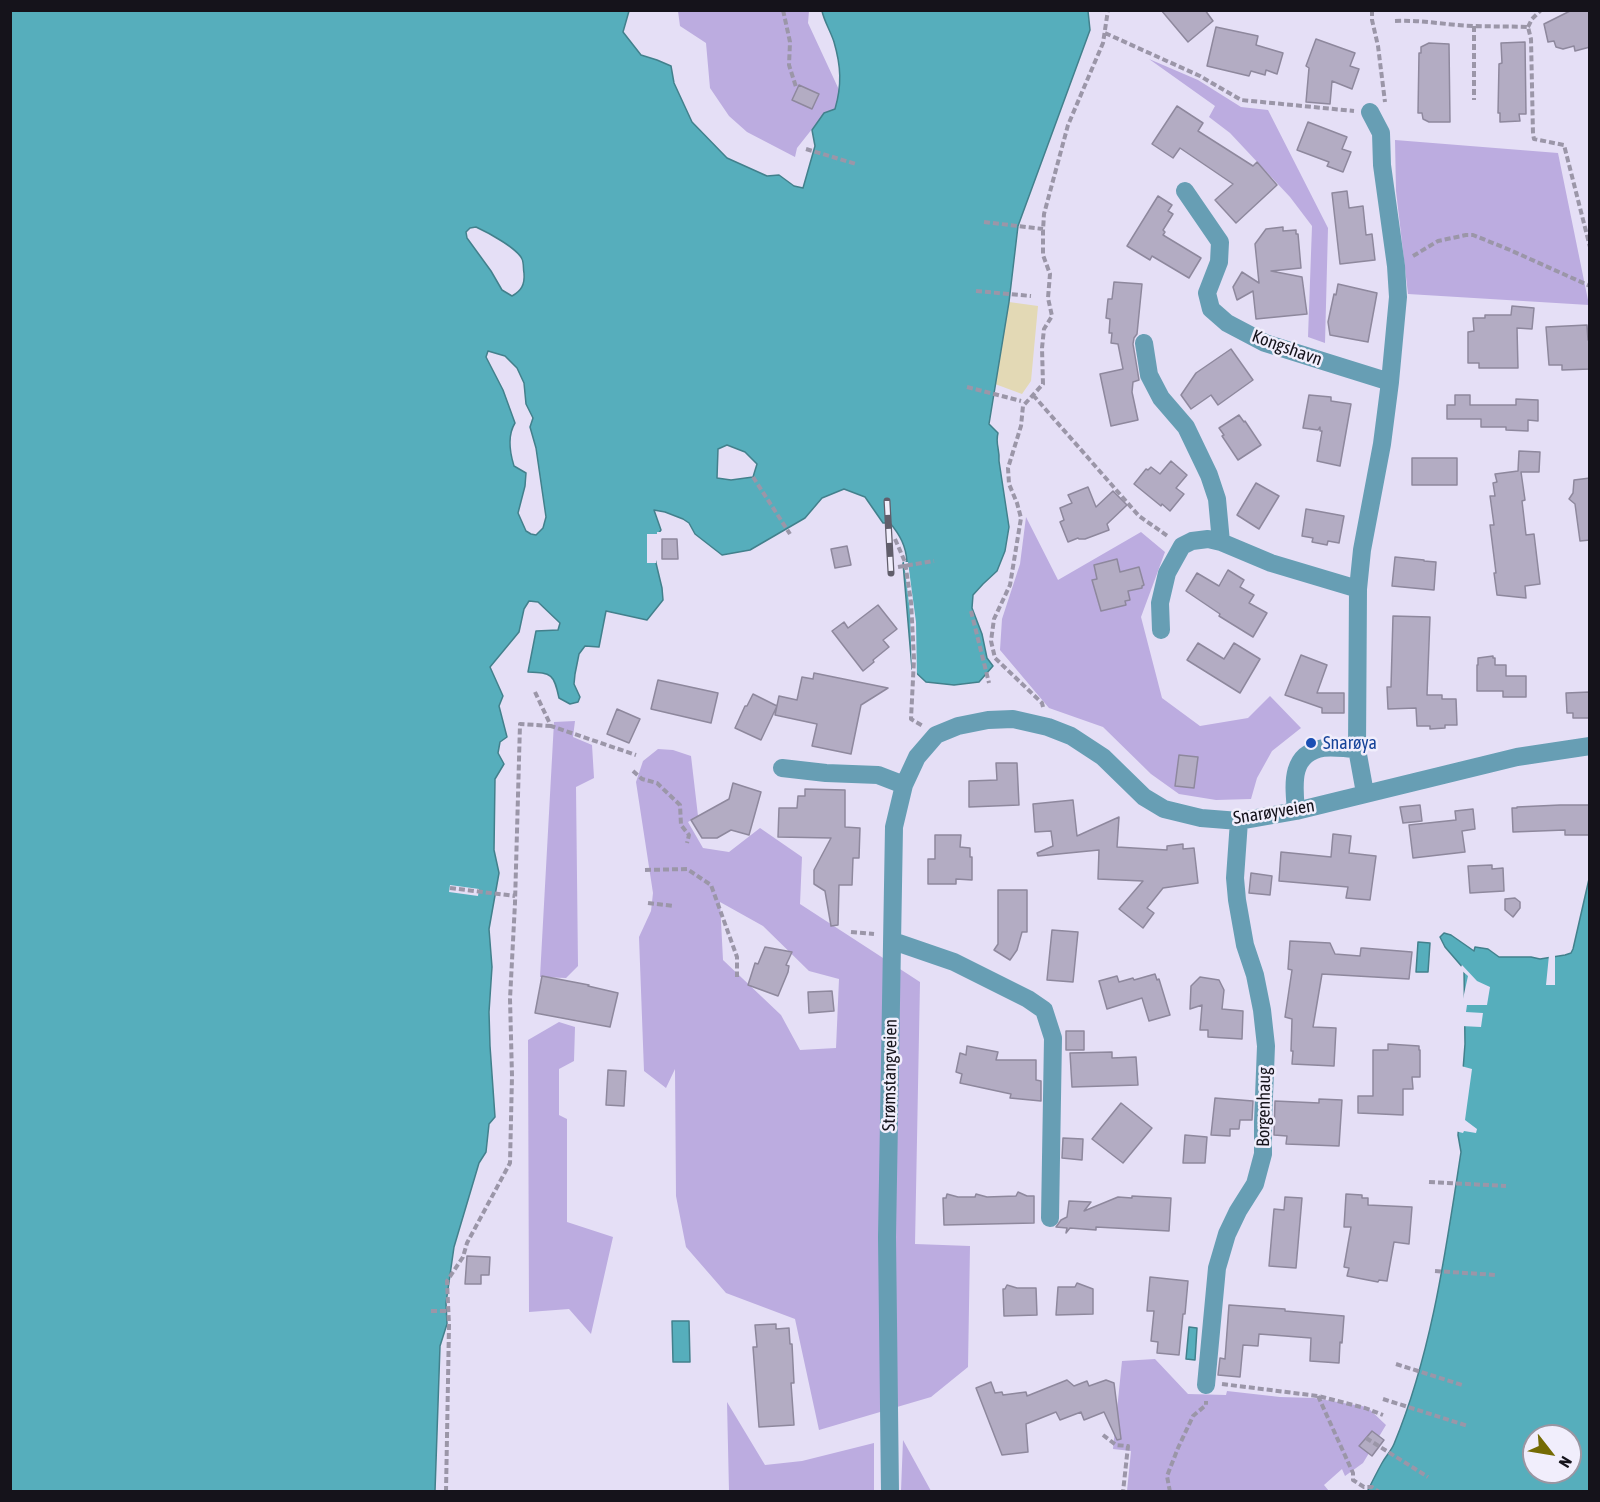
<!DOCTYPE html>
<html>
<head>
<meta charset="utf-8">
<style>
	body { margin:0 }
	#map { position:relative; width:1600px; height:1502px; overflow:hidden; background:#e5dff6; font-family:"Asap Condensed",sans-serif }
	canvas { display:block }
	.frame { position:absolute; inset:0; border:12px solid #15131b; pointer-events:none }
	.north { position:absolute; left:1522px; top:1424px; width:60px; height:60px; box-sizing:border-box; background:#f1eefc; border:2px solid #9996a2; border-radius:50%; rotate:121deg; font-size:16px; font-weight:700; line-height:24px; text-align:center; color:#15131b }
	.north::after { content:''; display:block; margin:auto; width:21px; height:27px; background:#756b04; clip-path:polygon(50% 0,100% 100%,50% 72%,0 100%) }
</style>
</head>
<body>
<div id="map">
<canvas width="1600" height="1502"></canvas>
<div class="frame"></div>
<div class="north">N</div>
</div>
<script>
const c = document.querySelector('canvas').getContext('2d');
c.lineJoin = 'round';
function fill(path, color) {
  c.fillStyle = color;
  c.fill(path, 'evenodd');
}
function strokePath(path, color, width, dash) {
  c.strokeStyle = color;
  c.lineWidth = width;
  c.lineCap = dash ? 'butt' : 'round';
  c.setLineDash(dash || []);
  c.stroke(path);
}
function write(font, color, halo, rows, align = 'center') {
  c.font = font + ' "Asap Condensed",sans-serif';
  c.lineWidth = 5;
  c.setLineDash([]);
  c.textBaseline = 'middle';
  c.strokeStyle = halo;
  c.fillStyle = color;
  for (const [text, x, y, turn = 0] of rows) {
    c.save();
    c.translate(x, y);
    c.rotate((+turn || 0) * Math.PI / 180);
    c.textAlign = isNaN(turn) ? turn : align;
    if (halo) c.strokeText(text, 0, 0);
    c.fillText(text, 0, 0);
    c.restore();
  }
}
fill(new Path2D(`
	M678,11H809L808,23L840,92L835,109L824,114L797,148L795,157L747,132L729,116L710,88L706,43L680,26ZM799,85L818,94L812,109L793,100Z
	M1149,59L1198,80L1241,107L1268,110L1328,228L1325,343L1308,337L1312,226L1290,197L1230,133L1209,117L1215,106Z
	M1395,140L1558,153L1589,305L1408,294L1396,191Z
	M1026,517L1058,580L1141,532L1165,552L1141,617L1162,698L1200,726L1248,718L1270,696L1301,728L1272,751L1257,778L1251,799L1216,800L1179,794L1151,774L1103,727L1049,708L1000,650L1002,619L1020,564Z
	M575,721L573,737L592,745L594,778L576,787L578,966L566,978L540,977L554,722Z
	M658,749L673,750L691,756L698,816L688,822L703,848L729,852L760,828L802,857L800,904L920,982L915,1244L970,1246L968,1367L931,1397L819,1430L795,1319L726,1293L686,1247L676,1196L675,1069L666,1088L644,1071L639,937L651,911L653,893L636,782L643,761ZM720,902L763,926L809,971L839,979L836,1048L800,1050L781,1015L723,960Z
	M559,1022L575,1027L574,1061L559,1069V1115L567,1119V1222L613,1237L591,1334L569,1309L529,1312L528,1040Z
	M1155,1359L1188,1394L1226,1395L1227,1391L1280,1397L1314,1398L1367,1407L1386,1425L1363,1463L1345,1476L1342,1469L1324,1485L1329,1491H1127L1131,1451L1113,1449L1122,1361Z
	M727,1402L765,1465L802,1461L874,1443V1491H729Z
	M903,1440L931,1491H901Z`), '#bcace0');
fill(new Path2D(`
	M1009,302L1038,306L1031,381L1022,394L995,384Z`), '#e3d9b5');
const water = new Path2D(`
	M10,11H629L623,32L641,55L657,60L671,66L674,83L692,122L727,158L767,176L779,175L794,186L803,188L815,146L812,130L824,113L835,109C842,85 841,66 834,42C831,32 824,21 822,11H1088L1090,30L1018,226L1009,302L989,424L998,433C995,444 1000,449 999,461L1009,527L1005,551L997,571L983,584L973,595L972,608L982,634L987,658L993,666L979,682L954,685L926,682L912,669L903,563L907,562C906,546 900,535 890,523H883L865,497L844,489L822,498L805,518L750,550L722,555L695,534L689,523L683,519L665,512L654,510L661,530L658,534L656,563L662,588L663,600L647,620L606,611L599,647L585,646L579,654L575,674L574,684L580,697L578,702L570,704L559,698C554,674 552,673 528,672L536,631L558,630L560,623L538,602L529,601L524,609L519,632L490,667L503,696L499,706L507,737L500,742L498,753L504,764L495,779L494,850L499,873L489,929L492,967L489,1012L490,1046L495,1117L489,1124L486,1152L479,1163L454,1247L446,1303L447,1324L440,1346L435,1491H11ZM476,227C487,232 517,248 522,259C524,263 523,269 524,273C525,285 521,291 512,296L502,290L491,271L467,238L466,232L470,228ZM488,351L505,356L517,368L524,383L526,404L533,418L530,427L536,448L546,517L543,528L536,535L531,534L526,531L518,513L525,486L526,473L514,466C510,453 507,436 515,423L503,390L486,357ZM727,445L745,452L757,464L753,477L731,480L717,478L718,449Z
	M1589,879V1491L1367,1492C1372,1482 1377,1472 1382,1463C1386,1456 1391,1451 1394,1444C1432,1353 1446,1249 1461,1152L1458,1135L1465,1044L1464,969L1445,947L1440,937L1444,933L1451,935L1474,951L1475,947L1488,949L1499,957H1531L1540,959L1565,955L1571,953L1573,949ZM1534,1436H1570V1472H1534Z
	M1418,942L1430,943L1428,972H1416Z
	M672,1321H689L690,1362H673Z
	M1189,1327L1197,1328L1195,1360L1186,1359Z`);
fill(water, '#56aebc');
strokePath(water, '#42808c', 1.5);
fill(new Path2D(`
	M657,532H662L659,560H657L656,563H647V534H657Z
	M904,562H908L916,622L917,678L912,673L910,612Z
	M450,885L479,889L478,896L449,892Z
	M1555,954V985H1546L1549,955Z
	M1462,965L1477,981L1490,987L1487,1005H1467L1466,1012L1483,1013L1481,1027L1461,1026V1008L1468,976L1460,969Z
	M1461,1066L1472,1069L1465,1120L1477,1129L1476,1133L1464,1131L1463,1133L1455,1131Z`), '#e5dff6');
const building = new Path2D(`
	M1161,10H1205L1213,21L1188,42Z
	M1572,10H1590V47L1575,51L1574,46L1563,49L1556,47L1554,41L1548,42L1544,24Z
	M1216,27L1258,36L1256,45L1283,53L1277,74L1266,70L1265,75L1251,71L1249,76L1207,66Z
	M1316,39L1355,53L1350,66L1359,69L1352,89L1332,81L1330,104L1306,102L1309,68L1306,66Z
	M1525,42L1526,114H1519L1520,121L1500,122V113H1498L1499,64L1502,63L1501,43Z
	M1429,43L1449,44L1450,122H1429L1423,119L1422,113H1418L1419,53H1421V47Z
	M799,85L819,94L812,109L792,100Z
	M1177,106L1203,123L1198,131L1253,166L1257,162L1277,185L1236,223L1215,200L1233,184L1180,148L1173,158L1152,144Z
	M1308,122L1347,137L1342,149L1351,152L1343,172L1327,166L1329,162L1297,150Z
	M1347,191L1349,208L1363,206L1366,235L1372,234L1375,260L1340,264L1332,193Z
	M1158,196L1172,205L1168,211L1173,214L1163,230L1165,232L1163,235L1201,258L1189,278L1152,256L1150,260L1127,246Z
	M1283,227V231L1296,230V234H1298L1301,268L1271,271L1302,277L1307,314L1256,319L1253,291L1237,300L1233,287L1242,272L1259,283L1255,244L1266,229Z
	M1114,282L1142,284L1137,334L1134,338L1133,344L1139,380L1133,382L1132,392L1138,420L1111,426L1100,374L1123,369L1118,344L1111,343L1112,333H1109L1110,319L1106,318L1108,299H1112Z
	M1338,284L1377,293L1368,342L1330,335L1328,322L1334,294L1336,295Z
	M1512,306L1534,308L1532,329L1517,328L1518,368H1479V363H1468V332L1474,331L1473,318H1485V315H1511Z
	M1587,325L1588,340H1590V369L1562,370V365H1549L1546,327Z
	M1231,349L1253,380L1218,405L1211,395L1191,409L1181,395L1196,373Z
	M1309,395L1331,397V401L1351,404L1340,466L1317,461L1322,431H1320V427L1318,430L1303,428Z
	M1455,395H1470V405H1516V399L1538,400V421L1528,420V431L1506,430V427H1481V419H1447V405H1455Z
	M1239,415L1244,422L1245,421L1261,445L1238,460L1222,436L1224,435L1219,428Z
	M1519,451L1540,452L1539,472H1521L1525,500L1522,501L1526,535L1534,534L1540,584L1525,586L1526,598L1497,595L1494,573H1496L1490,525H1494L1490,496H1495L1493,483L1497,482L1495,474L1518,471Z
	M1412,458H1457V485H1412Z
	M1171,461L1187,475L1176,488L1184,494L1170,511L1162,504L1161,506L1134,484L1146,469L1148,470L1151,467L1160,474Z
	M1590,478V540L1580,541L1575,504L1569,499L1573,493L1574,480Z
	M1256,483L1279,496L1259,529L1237,515Z
	M1088,487L1096,507L1113,491L1127,505L1107,524L1109,530L1085,539H1079L1078,538L1068,542L1060,522L1064,520L1060,508L1072,503L1068,495Z
	M1306,509L1344,516L1339,543L1328,541L1327,545L1312,542L1313,538L1302,536Z
	M662,539H677L678,559H662Z
	M847,546L851,565L835,568L831,549Z
	M1395,557L1424,560V561L1436,562L1434,590L1392,586Z
	M1117,559L1120,572L1139,567L1144,585L1142,586V588L1128,591L1130,600L1125,601L1126,605L1101,611L1092,580L1097,579L1094,565Z
	M1228,570L1244,580L1240,587L1254,595L1249,603L1267,613L1253,637L1219,616L1220,614L1186,591L1197,573L1219,586Z
	M878,605L897,629L883,640L889,647L873,660L874,662L863,671L832,631L844,622L848,628Z
	M1393,616L1430,617L1427,695H1442V699H1456L1457,725H1445V728L1430,729V726H1417L1416,708L1388,709L1387,687H1391Z
	M1198,643L1224,659L1234,643L1260,659L1240,693L1187,660Z
	M1301,655L1327,665L1317,693H1344V713H1322V708L1285,695Z
	M1493,656V658H1495V665H1506V676H1526V697H1503V691H1477V665H1478V658Z
	M814,673L888,688L861,705L851,754L812,746L817,724L775,715L779,696L797,700L802,677L813,679Z
	M658,680L718,693L711,723L651,709Z
	M1590,692V718H1573V713H1567L1566,693Z
	M753,694L777,706L761,740L735,728L745,706H747Z
	M617,709L640,719L629,743L607,734Z
	M1179,755L1198,757L1194,788L1175,786Z
	M996,763H1017L1019,805L969,807V781L997,780Z
	M733,783L761,792L749,835L731,830L717,838H702L691,820L729,799Z
	M805,789L845,790V827L860,828L859,858H853L852,885H839L838,925L831,926L825,891L814,884V870L831,838L778,837L779,808H797L798,796H805Z
	M1073,800L1077,836L1119,817L1117,847L1167,850V846L1183,844V849L1194,848L1198,883L1163,888L1147,908L1154,913L1143,928L1119,909L1143,881L1098,879L1099,850L1038,856L1037,853L1053,846L1051,831L1035,832L1033,804Z
	M1420,805L1422,821L1403,823L1400,807Z
	M1560,805H1590V835H1565V830L1513,832L1512,808H1517V807Z
	M1473,809L1475,829L1462,831L1465,852L1413,858L1409,825L1456,820L1455,811Z
	M1333,834L1351,836L1349,853L1376,856L1370,900L1346,898L1348,887L1279,881L1281,852L1331,857Z
	M935,835H961L960,847L970,848V857H972V880L956,879V884H928V859H935Z
	M1492,865V869L1503,868L1504,891L1470,893L1468,866Z
	M1251,873L1272,876L1270,895L1249,893Z
	M998,890H1027V932H1022L1017,950L1010,960L994,950L998,944Z
	M1515,898L1520,902V908L1513,917L1505,910V899Z
	M1052,930L1078,932L1073,982L1047,980Z
	M1290,941L1330,943L1335,954L1360,956L1361,948H1363L1412,952L1409,979L1322,974L1313,1027L1336,1028L1334,1066L1292,1064L1293,1051H1291L1292,1019L1285,1017L1292,970L1288,969Z
	M765,947L792,952L786,965L789,966L788,972L778,996L748,985L755,963L758,964Z
	M1155,974L1157,980L1159,979L1170,1015L1149,1021L1142,998L1107,1009L1099,981L1117,976L1119,982L1133,978L1134,980Z
	M542,976L589,985L588,986L618,993L610,1027L535,1013Z
	M1200,977L1219,980L1224,990L1222,1009L1243,1011L1242,1039L1208,1037V1030H1200L1202,1005L1190,1009L1191,986Z
	M832,991L834,1011L809,1013L808,992Z
	M1066,1031H1084V1050H1066Z
	M1388,1044L1419,1046V1050H1420V1077H1412L1413,1089H1403V1115L1358,1113V1096H1373V1050H1388Z
	M967,1046L998,1052L996,1060H1036V1080L1041,1081V1101L1010,1098L1011,1094L960,1083L962,1074L956,1072L960,1053L966,1055Z
	M1112,1052V1058L1136,1057L1138,1085L1072,1087L1070,1053Z
	M608,1070L626,1071L624,1106L606,1105Z
	M1215,1098L1253,1101L1252,1120H1240L1239,1129H1230V1136L1211,1135Z
	M1319,1099L1342,1100L1339,1146L1286,1144L1287,1136L1274,1135L1275,1101L1319,1103Z
	M1121,1103L1152,1128L1123,1163L1092,1139Z
	M1185,1135L1207,1137L1205,1163H1183Z
	M1063,1138L1083,1139L1082,1160L1062,1158Z
	M1018,1192L1027,1196H1034V1223L944,1225L943,1198H946L947,1194L958,1197H975L976,1194L987,1197L1016,1196Z
	M1346,1194L1362,1195V1198H1368V1205L1412,1207L1409,1244L1394,1242L1387,1281L1379,1280L1378,1282L1347,1276L1349,1268L1344,1267L1351,1227H1344Z
	M1132,1196L1171,1198L1169,1231L1096,1227V1230L1070,1228L1066,1233L1067,1228L1056,1227L1061,1220L1067,1217L1069,1201L1091,1202L1084,1211L1118,1197L1132,1198Z
	M1285,1197L1302,1198L1296,1268L1269,1266L1274,1209L1284,1210Z
	M467,1256L490,1257L489,1275H481V1284H465Z
	M1150,1277L1188,1281L1185,1314H1183L1179,1355L1157,1353L1158,1342L1151,1341L1154,1311H1147Z
	M1077,1283L1093,1289V1314L1056,1315L1058,1287H1075Z
	M1007,1285L1017,1288H1036L1037,1315L1004,1316L1003,1289H1005Z
	M1229,1305L1285,1309V1311L1344,1316L1342,1343L1340,1342L1339,1363L1310,1361L1311,1338L1259,1334L1258,1346L1243,1345L1240,1377L1218,1375L1220,1358L1225,1359Z
	M776,1324V1329L789,1328L790,1344H792L794,1383H791L794,1425L759,1427L753,1347H757L755,1325Z
	M1067,1380L1074,1386L1087,1381L1089,1386L1106,1380L1114,1383L1121,1439L1117,1440L1104,1412L1084,1420L1081,1412L1060,1420L1056,1412L1026,1424L1028,1452L1002,1455L976,1388L991,1382L995,1393L1002,1392L1003,1395L1026,1392L1027,1396Z
	M1372,1431L1384,1440L1372,1456L1359,1446Z`);
fill(building, '#b3acc3');
strokePath(building, '#8e889d', 1.5);
strokePath(new Path2D(`
	M783,10L790,42L789,65L796,87
	M1372,10V20L1378,46L1385,102
	M1395,21C1417,20 1435,23 1457,25C1480,27 1504,26 1528,27L1531,39L1533,134L1534,139L1564,145L1590,247
	M1474,26V100
	M1528,27L1532,19L1541,10
	M1105,33L1200,76L1241,100L1354,111
	M806,149L856,164
	M984,222L1043,229
	M1413,256L1438,241L1466,235H1473L1510,250L1590,286
	M976,291L1031,296
	M967,387L1021,401
	M1033,395L1139,516L1169,537
	M753,477L790,534
	M895,539L905,562L911,602L914,659L911,719L923,726
	M898,567L934,561
	M971,611L989,683
	M535,692L551,726L636,755
	M1043,707L1042,703L995,658L991,641L994,619L1010,585L1021,518L1017,503L1009,484L1008,468L1021,426L1023,406L1043,384L1042,348L1044,329L1052,316L1048,298L1050,274L1043,255V231L1044,214L1068,125L1103,43L1108,10
	M633,771L642,779L657,783L680,805L681,825L689,835L687,843
	M645,870L687,869L711,885L737,957V977
	M450,888L515,896
	M648,903L674,906
	M851,932L874,934
	M1429,1182L1506,1186
	M1435,1271L1496,1275
	M431,1311H449
	M1396,1364L1462,1385
	M1222,1384L1318,1396L1365,1408L1383,1415
	M1318,1396L1353,1473V1480L1364,1487H1372L1379,1492
	M1383,1399L1468,1426
	M1103,1435L1116,1445L1128,1446L1123,1492
	M1366,1438L1428,1477
	M446,1492L449,1325L447,1281L463,1257L467,1243L510,1163L512,1076L510,999L515,903L520,724L551,726
	M1170,1492L1167,1476L1178,1448L1193,1416L1206,1405V1401`), '#9b96a8', 4, [6, 3]);
strokePath(new Path2D(`
	M1370,112L1381,133L1382,165L1396,266L1398,297L1390,382
	M1185,191L1220,242L1219,262L1207,293L1211,309L1227,323L1265,343L1390,382L1382,444L1362,550L1358,589L1357,749L1365,793
	M1144,343L1149,375L1161,398L1186,427L1209,475L1217,499L1221,542
	M1161,630L1160,603L1167,573L1182,546L1192,541L1208,539L1221,542L1271,563L1358,589
	M782,768L826,773L878,775L904,785
	M1296,811C1294,786 1289,754 1323,748C1333,746 1346,749 1357,749
	M893,941L954,962L1028,999L1044,1010L1053,1038L1050,1218
	M1206,1385L1217,1268L1227,1234L1238,1211L1255,1184L1263,1154V1122L1266,1046L1262,1010L1255,975L1245,945L1237,900L1235,878L1239,821
	M890,1492L887,1237L894,827L904,785L917,757L936,735L958,726L988,720L1013,719L1048,727L1071,736L1103,757L1144,797L1164,809L1201,818L1239,821L1296,811L1517,757L1590,746`), '#679eb4', 18);
const rail = new Path2D(`
	M887,501L891,573`);
strokePath(rail, '#615e6b', 7);
strokePath(rail, '#f1eefc', 4.5, [14]);
for (const [x, y, r, color] of [
	[1311,743,6,"#1a4fb4"]
]) {
  const dot = new Path2D();
  dot.arc(x, y, r, 0, 2 * Math.PI);
  c.fillStyle = color;
  c.fill(dot);
  strokePath(dot, '#f1eefc', 2);
}
write('18px', '#15131b', '#f1eefc', [
	["Kongshavn",1287,348,20],
	["Snarøyveien",1274,812,-9],
	["Strømstangveien",890,1075,-89],
	["Borgenhaug",1264,1107,-89]
]);
write('18px', '#164399', '#f1eefc', [
	["Snarøya",1323,743]
], 'left');
</script>
</body>
</html>
